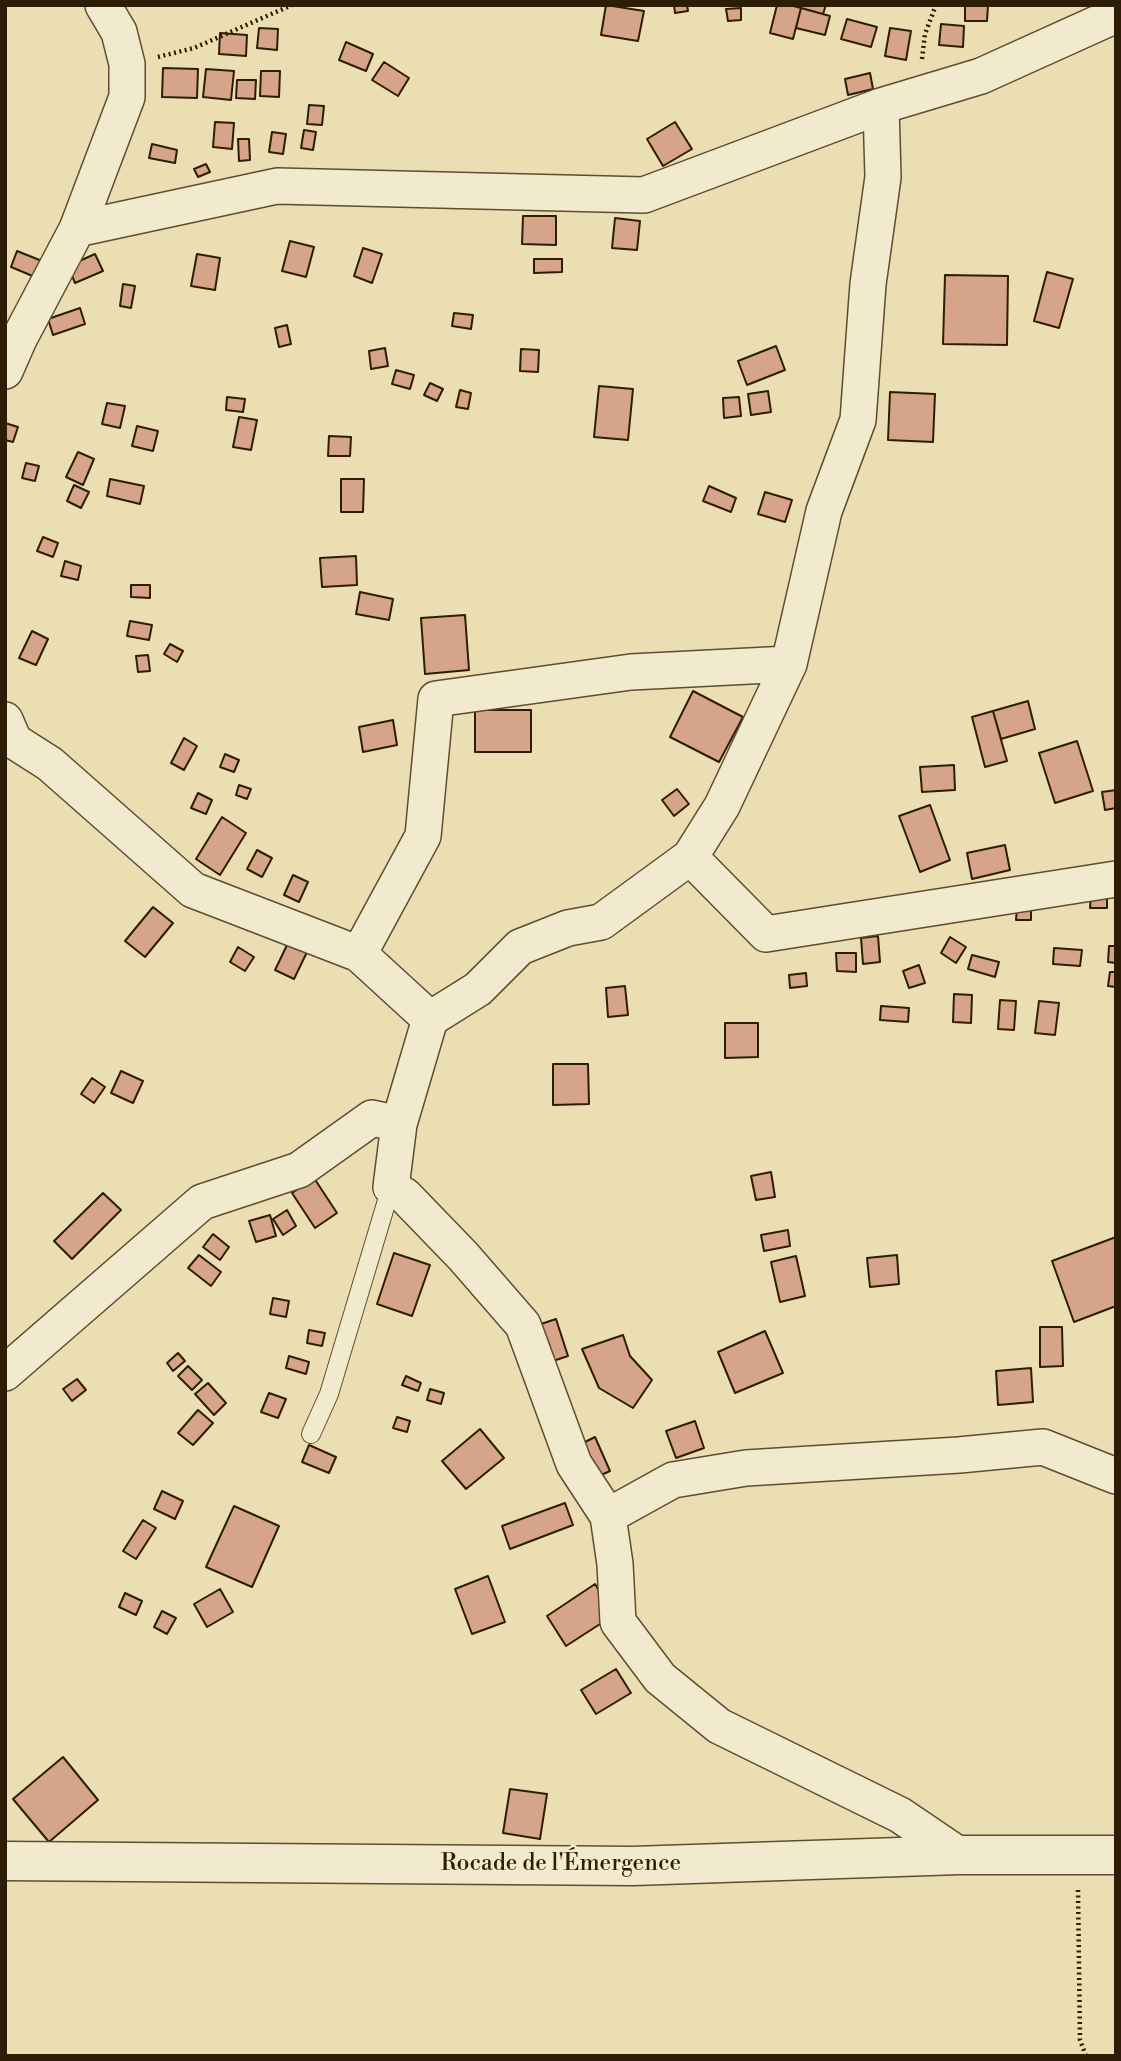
<!DOCTYPE html>
<html>
<head>
<meta charset="utf-8">
<style>
	body { margin:0 }
	#map { position:relative; width:1121px; height:2061px; overflow:hidden; background:#ebdeb3; font-family:"Libre Bodoni",serif }
	canvas { display:block }
	.frame { position:absolute; inset:0; border:7px solid #2e1d06; pointer-events:none }
</style>
</head>
<body>
<div id="map">
<canvas width="1121" height="2061"></canvas>
<div class="frame"></div>
</div>
<script>
const c = document.querySelector('canvas').getContext('2d');
c.lineJoin = 'round';
function fill(path, color) {
  c.fillStyle = color;
  c.fill(path, 'evenodd');
}
function strokePath(path, color, width, dash) {
  c.strokeStyle = color;
  c.lineWidth = width;
  c.lineCap = dash ? 'butt' : 'round';
  c.setLineDash(dash || []);
  c.stroke(path);
}
function write(font, color, halo, rows, align = 'center') {
  c.font = font + ' "Libre Bodoni",serif';
  c.lineWidth = 5;
  c.setLineDash([]);
  c.textBaseline = 'middle';
  c.strokeStyle = halo;
  c.fillStyle = color;
  for (const [text, x, y, turn = 0] of rows) {
    c.save();
    c.translate(x, y);
    c.rotate((+turn || 0) * Math.PI / 180);
    c.textAlign = isNaN(turn) ? turn : align;
    if (halo) c.strokeText(text, 0, 0);
    c.fillText(text, 0, 0);
    c.restore();
  }
}
const building = new Path2D(`
	M606,5L644,11L638,41L601,35Z
	M674,5H687L688,11L675,13Z
	M777,5H790L801,8L793,39L770,33Z
	M790,5H826L823,14Z
	M965,5H988L987,21H965Z
	M741,8V20L728,21L726,9Z
	M801,8L830,16L825,35L796,28Z
	M847,19L877,27L871,47L841,39Z
	M941,24L964,26L963,47L939,45Z
	M259,28L278,29L277,50L257,48Z
	M890,28L911,31L906,60L885,56Z
	M220,33L247,35L246,56L219,54Z
	M346,42L373,54L366,71L339,60Z
	M384,62L409,78L398,96L372,80Z
	M163,68L198,69L197,98L162,97Z
	M206,69L234,71L231,100L203,97Z
	M261,71H280L279,97L260,96Z
	M870,73L873,89L848,95L845,79Z
	M237,80H256L255,99L236,98Z
	M309,105L324,106L322,125L307,124Z
	M215,122L234,123L232,149L213,147Z
	M675,122L692,149L663,166L647,139Z
	M304,130L316,132L313,150L301,148Z
	M272,132L286,134L283,154L269,152Z
	M238,139H249L250,160L239,161Z
	M152,144L177,150L175,163L149,158Z
	M206,164L210,172L198,177L194,169Z
	M523,216H556V245L522,244Z
	M615,218L640,221L637,250L612,248Z
	M290,241L314,247L306,277L282,271Z
	M363,248L382,254L372,283L354,276Z
	M17,251L42,261L35,277L11,267Z
	M95,254L103,271L75,283L68,266Z
	M197,254L220,258L215,290L191,286Z
	M534,259H562V272L534,273Z
	M1047,272L1073,279L1059,328L1034,321Z
	M945,275L1008,276L1007,345L943,344Z
	M123,284L135,286L131,308L120,306Z
	M80,308L85,324L53,335L48,319Z
	M454,313L473,315L471,329L452,326Z
	M287,325L291,344L279,347L275,328Z
	M776,346L785,370L747,385L738,361Z
	M385,348L388,366L371,369L369,351Z
	M521,349L539,350L538,372L520,371Z
	M396,370L414,375L410,389L392,384Z
	M430,383L443,389L437,401L424,395Z
	M599,386L633,389L628,440L594,437Z
	M460,390L471,393L468,409L456,407Z
	M768,391L771,412L751,415L748,394Z
	M890,392L935,394L933,442L888,440Z
	M227,397L245,399L243,412L226,410Z
	M739,397L741,416L724,418L723,398Z
	M107,403L125,406L120,428L102,424Z
	M239,417L257,420L251,450L233,447Z
	M5,423L18,427L13,442L5,440Z
	M137,426L158,431L153,451L132,446Z
	M329,436L351,437L350,456H328Z
	M78,452L94,459L83,485L66,477Z
	M26,463L39,466L35,481L22,478Z
	M110,479L144,486L140,504L107,496Z
	M341,479H364L363,512H341Z
	M74,485L89,492L81,508L67,501Z
	M709,486L736,498L731,512L703,501Z
	M765,492L792,500L785,522L758,514Z
	M43,537L58,543L53,557L37,551Z
	M356,556L357,585L322,587L320,558Z
	M65,561L81,566L78,580L61,576Z
	M131,585H150V598L131,597Z
	M360,592L393,599L389,620L356,614Z
	M465,615L469,670L425,674L421,618Z
	M130,621L152,625L149,640L127,636Z
	M32,631L48,639L36,665L19,658Z
	M170,644L183,651L177,662L164,654Z
	M148,655L150,671L138,672L136,656Z
	M693,691L743,717L719,762L670,737Z
	M1028,701L1035,729L1001,739L993,711Z
	M475,710H531V752H475Z
	M993,711L1007,761L985,767L972,717Z
	M393,720L397,745L363,752L359,727Z
	M184,738L197,746L184,770L171,763Z
	M1077,741L1093,791L1055,803L1039,753Z
	M225,754L239,760L234,772L220,767Z
	M954,765L955,790L922,792L920,767Z
	M239,785L251,789L247,799L236,795Z
	M677,789L689,804L674,816L662,800Z
	M1116,790V808L1105,810L1102,792Z
	M198,793L212,800L206,814L191,808Z
	M930,805L950,860L920,872L899,816Z
	M222,817L246,833L220,875L196,859Z
	M1005,845L1010,870L972,879L967,853Z
	M257,850L272,858L262,877L247,869Z
	M293,875L308,882L299,902L284,895Z
	M1091,894H1107V908H1090Z
	M153,907L173,923L145,957L125,941Z
	M1017,907L1031,908V920H1016Z
	M878,936L880,962L863,964L861,938Z
	M950,937L966,947L956,963L941,953Z
	M289,941L308,950L294,979L275,970Z
	M1109,946H1116V963L1108,962Z
	M238,947L254,957L245,971L230,962Z
	M1054,948L1082,950L1080,966L1053,964Z
	M836,953H856V972L837,971Z
	M972,955L999,962L995,977L968,969Z
	M919,965L925,983L909,988L903,971Z
	M1110,972H1116V987L1108,986Z
	M806,973L807,986L790,988L789,975Z
	M625,986L628,1015L608,1017L606,988Z
	M954,994L972,995L971,1023L953,1022Z
	M1000,1000L1016,1001L1014,1030L998,1029Z
	M1039,1001L1059,1003L1055,1035L1035,1033Z
	M881,1006L909,1008L908,1022L880,1020Z
	M725,1023H758V1057L725,1058Z
	M553,1064H588L589,1104L553,1105Z
	M121,1071L143,1081L133,1103L111,1093Z
	M92,1078L105,1087L94,1103L81,1094Z
	M771,1172L775,1197L756,1200L751,1176Z
	M314,1178L337,1213L315,1228L292,1193Z
	M103,1193L121,1210L72,1259L54,1241Z
	M287,1210L296,1226L283,1235L273,1219Z
	M270,1215L276,1236L256,1242L249,1221Z
	M788,1230L790,1246L764,1251L761,1235Z
	M213,1234L229,1247L220,1260L203,1247Z
	M1116,1237V1306L1074,1322L1052,1261Z
	M394,1253L430,1265L412,1316L377,1304Z
	M199,1255L221,1272L211,1286L188,1268Z
	M897,1255L899,1284L870,1287L867,1258Z
	M796,1256L805,1296L780,1302L771,1262Z
	M273,1298L289,1301L286,1317L270,1314Z
	M556,1319L568,1356L547,1363L535,1326Z
	M1040,1327H1062L1063,1366L1040,1367Z
	M309,1330L325,1333L322,1346L307,1343Z
	M765,1331L783,1373L735,1393L718,1352Z
	M623,1335L630,1356L652,1380L633,1408L599,1388L582,1349Z
	M178,1353L185,1361L173,1371L167,1363Z
	M289,1356L309,1362L306,1374L286,1368Z
	M188,1366L202,1380L192,1390L178,1376Z
	M1031,1368L1033,1402L998,1405L996,1371Z
	M406,1376L421,1383L418,1391L402,1385Z
	M77,1379L86,1390L72,1401L63,1389Z
	M208,1383L226,1403L214,1415L195,1394Z
	M430,1389L444,1393L441,1404L427,1400Z
	M269,1393L286,1399L278,1418L261,1412Z
	M198,1410L213,1423L193,1445L178,1433Z
	M397,1417L410,1421L407,1432L393,1428Z
	M695,1421L704,1448L676,1458L666,1431Z
	M480,1429L504,1458L466,1489L442,1461Z
	M595,1437L610,1471L597,1477L581,1444Z
	M309,1445L336,1457L329,1473L302,1462Z
	M162,1491L183,1501L175,1519L154,1509Z
	M565,1503L573,1525L510,1549L502,1526Z
	M234,1506L279,1526L252,1587L206,1567Z
	M143,1520L156,1528L136,1559L123,1551Z
	M488,1576L505,1622L472,1634L455,1589Z
	M595,1584L614,1615L566,1646L547,1616Z
	M220,1589L233,1612L207,1627L194,1604Z
	M125,1593L142,1601L136,1615L119,1607Z
	M162,1611L176,1618L167,1634L154,1627Z
	M616,1669L631,1693L596,1714L581,1690Z
	M63,1757L98,1800L49,1842L13,1799Z
	M510,1789L547,1794L540,1839L503,1833Z`);
fill(building, '#d6a488');
strokePath(building, '#2e1d06', 2);
const service = new Path2D(`
	M311,1434L329,1394L391,1187`);
const minor = new Path2D(`
	M77,229L127,97V64L119,32L103,5
	M5,371L19,339L77,229L277,186L644,195L881,106L981,76L1116,15
	M5,720L14,741L50,764L193,890L359,954L430,1019
	M690,857L722,806L789,664L824,511L858,420L868,284L883,177L881,106
	M359,954L423,836L436,699L631,672L789,664
	M5,1373L202,1202L299,1170L372,1118L399,1124
	M608,1516L574,1464L523,1325L463,1256L405,1196L391,1187L399,1124L430,1019L478,989L520,947L568,928L601,922L690,857L766,934L1116,879
	M959,1855L900,1815L719,1726L660,1678L618,1622L615,1564L608,1516L673,1480L746,1468L959,1455L1043,1447L1116,1476`);
const tertiary = new Path2D(`
	M5,1861L633,1866L959,1855H1116`);
strokePath(service, '#5d4d31', 20);
strokePath(minor, '#5d4d31', 38);
strokePath(tertiary, '#5d4d31', 41);
strokePath(new Path2D(`
	M158,57L194,48L292,5
	M922,59L925,34L936,5
	M1078,1890L1080,2040L1086,2056`), '#2e1d06', 4.5, [2, 3.5]);
strokePath(service, '#f2eace', 18);
strokePath(minor, '#f2eace', 35);
strokePath(tertiary, '#f2eace', 38);
write('23px', '#2e1d06', '#f2eace', [
	["Rocade de l'Émergence",561,1864]
]);
</script>
</body>
</html>
